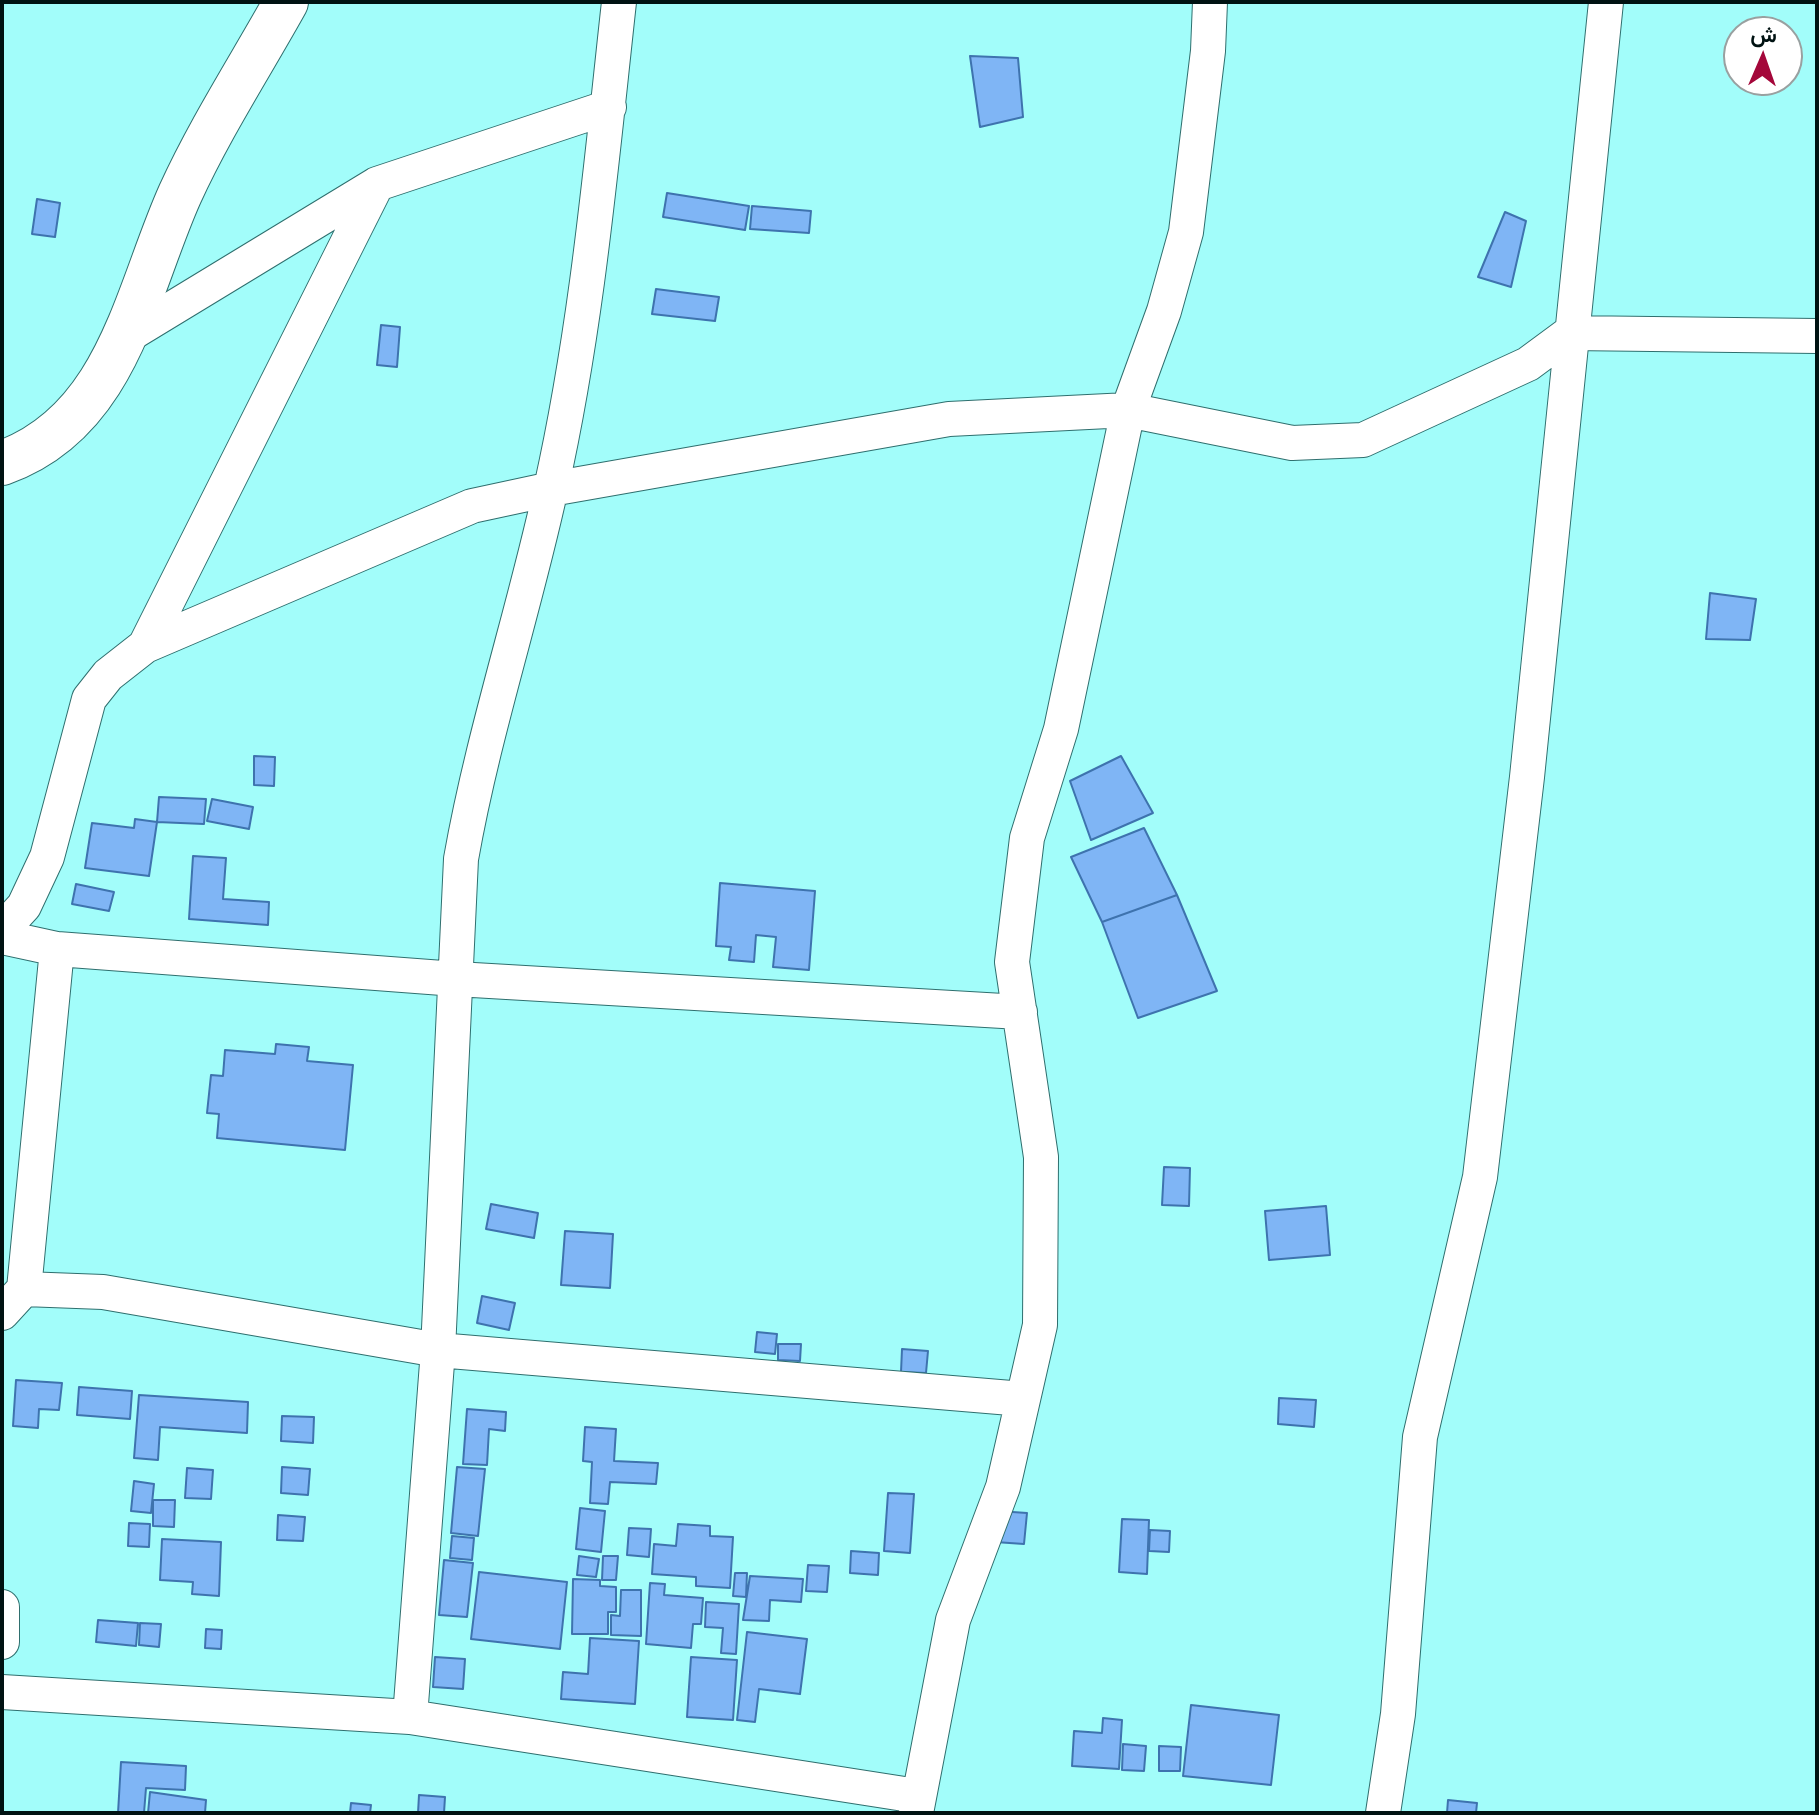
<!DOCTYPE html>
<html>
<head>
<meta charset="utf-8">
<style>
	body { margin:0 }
	#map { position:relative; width:1819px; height:1815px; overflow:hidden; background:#a2fdfa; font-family:Raleway,Vazirmatn,sans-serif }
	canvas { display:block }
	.frame { position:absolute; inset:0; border:4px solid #001212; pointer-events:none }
	.north { position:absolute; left:1723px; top:16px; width:80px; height:80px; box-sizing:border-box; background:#fff; border:2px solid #99a0a0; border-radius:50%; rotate:2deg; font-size:22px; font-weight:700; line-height:32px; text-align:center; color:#001212 }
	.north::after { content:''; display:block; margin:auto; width:28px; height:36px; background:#a4073a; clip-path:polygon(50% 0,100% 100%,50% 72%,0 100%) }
</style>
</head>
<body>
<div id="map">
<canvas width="1819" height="1815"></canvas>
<div class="frame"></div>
<div class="north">ش</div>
</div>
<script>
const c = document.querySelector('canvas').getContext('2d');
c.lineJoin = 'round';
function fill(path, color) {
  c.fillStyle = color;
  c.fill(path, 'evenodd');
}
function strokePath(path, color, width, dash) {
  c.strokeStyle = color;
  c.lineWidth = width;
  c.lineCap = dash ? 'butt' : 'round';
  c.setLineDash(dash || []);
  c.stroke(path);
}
const building = new Path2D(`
	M970,56L1018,58L1023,117L980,127Z
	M667,193L749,206L745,230L663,217Z
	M37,199L60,203L55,237L32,234Z
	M752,206L811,211L809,233L750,229Z
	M1505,212L1526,221L1511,287L1478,277Z
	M656,289L719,297L715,321L652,314Z
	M381,325L400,327L397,367L377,365Z
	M1710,593L1756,599L1750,640L1706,639Z
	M254,756L275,757L274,786L254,785Z
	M1121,756L1153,813L1091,840L1070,781Z
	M159,797L206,799L204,824L157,822Z
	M212,799L253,807L249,829L207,821Z
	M135,819L157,822L149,876L85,868L92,823L134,828Z
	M1144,828L1177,895L1102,922L1071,857Z
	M193,856L226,858L223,899L269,902L268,925L189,919Z
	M720,883L815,891L809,970L773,967L776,937L756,935L754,962L729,960L731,947L716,946Z
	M76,884L114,892L109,911L72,904Z
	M1177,895L1217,991L1138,1018L1102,922Z
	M276,1044L309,1047L307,1061L353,1065L345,1150L217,1138L219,1114L207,1113L211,1075L223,1076L225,1050L275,1054Z
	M1164,1167L1190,1168L1189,1206L1162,1205Z
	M491,1204L538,1213L534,1238L486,1229Z
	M1326,1206L1330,1255L1269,1260L1265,1211Z
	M565,1231L613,1234L610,1288L561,1285Z
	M482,1296L515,1303L509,1330L477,1323Z
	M757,1332L777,1334L775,1354L755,1352Z
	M778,1344H801L800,1361L778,1360Z
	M902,1349L928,1351L926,1373L901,1372Z
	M16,1380L62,1383L59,1410L39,1409L38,1428L13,1426Z
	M79,1387L132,1391L130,1419L77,1415Z
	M139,1395L248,1402L247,1433L160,1427L158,1460L134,1458Z
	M1279,1398L1316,1400L1314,1427L1278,1424Z
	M467,1409L506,1412L505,1431L489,1429L487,1465L463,1464Z
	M282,1416L314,1417L313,1443L281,1441Z
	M585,1427L616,1429L614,1461L658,1463L656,1484L610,1482L608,1504L590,1503L592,1462L583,1461Z
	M282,1467L310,1469L308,1495L281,1493Z
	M457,1467L485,1469L478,1536L451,1533Z
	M187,1468L213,1470L211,1499L185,1498Z
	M134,1481L154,1484L151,1513L131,1511Z
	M888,1493L914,1494L910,1553L884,1551Z
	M153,1500H175L174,1527L153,1526Z
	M580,1508L605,1511L601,1552L576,1549Z
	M998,1511L1027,1513L1024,1544L995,1542Z
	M278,1515L305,1517L303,1541L277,1540Z
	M1122,1519L1149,1520L1147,1574L1119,1572Z
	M129,1523L150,1524L149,1547L128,1546Z
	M678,1524L710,1526V1536L733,1537L730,1588L696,1586V1577L652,1574L654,1544L676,1546Z
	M629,1528L651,1529L649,1557L627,1555Z
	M1150,1530L1170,1531L1169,1552L1149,1551Z
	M452,1536L474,1538L472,1560L450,1558Z
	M162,1539L221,1542L219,1596L192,1594L193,1582L160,1580Z
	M851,1551L879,1553L878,1575L850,1573Z
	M579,1556L599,1559L596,1577L577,1575Z
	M603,1556H618L616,1580H602Z
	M444,1560L473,1563L467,1617L439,1615Z
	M808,1565L829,1566L827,1592L806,1591Z
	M479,1572L567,1582L560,1649L471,1639Z
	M735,1573H747L746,1597L733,1596Z
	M750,1576L803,1579L801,1602L770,1600L769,1621L743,1620Z
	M573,1579L600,1580V1586L616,1587V1612H608V1634H572Z
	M650,1583L665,1584L664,1595L703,1598L701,1624H693L691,1648L646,1644Z
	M621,1590H641V1636L611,1635V1615L620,1616Z
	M706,1602L739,1604L736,1654L721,1653L723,1628L705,1627Z
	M98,1620L138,1623L136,1646L96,1642Z
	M140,1623L161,1624L159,1647L139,1645Z
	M206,1629L222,1630L221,1649L205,1648Z
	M747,1632L807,1639L800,1694L759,1689L755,1722L737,1720Z
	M590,1638L639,1641L635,1704L561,1699L563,1672L588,1674Z
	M435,1657L465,1659L463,1689L433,1687Z
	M691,1657L737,1660L733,1720L687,1717Z
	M1191,1705L1279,1715L1271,1785L1183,1776Z
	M1103,1718L1122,1720L1119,1769L1072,1766L1074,1731L1102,1733Z
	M1123,1744L1146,1746L1144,1771L1122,1770Z
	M1159,1746L1181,1747L1180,1771H1159Z
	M121,1762L186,1766L185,1790L146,1788L144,1813H118Z
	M150,1792L206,1800L205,1813H148Z
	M419,1795L445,1797L444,1813H418Z
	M1448,1800L1477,1803L1476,1813H1447Z
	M351,1803L371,1805L370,1813H350Z`);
fill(building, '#7fb5f5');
strokePath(building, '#3e73ae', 2);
const street = new Path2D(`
	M127,336L377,184L609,107
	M145,646L377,184
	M2,930L24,906L47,857L89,699L108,675L145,646L472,506L551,489L949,419L1128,410L1292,443L1363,440L1528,364L1570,333L1817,336
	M2,937L57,949L456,979L1020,1012
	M24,1289L103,1292L438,1350L1023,1399
	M2,1313L24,1289L57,949
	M2,1607V1642
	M2,1692L410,1717L917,1796
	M410,1717L438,1350L461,859C483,734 524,612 551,488C587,327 601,165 619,2
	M916,1813L953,1620L1003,1487L1040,1325L1041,1157L1012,962L1027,838L1061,729L1128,410L1164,311L1186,232L1208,51L1210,2
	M1383,1813L1398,1714L1420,1437L1480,1177L1527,777L1606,2`);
const secondary = new Path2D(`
	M2,463C118,422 136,292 180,194C210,128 251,65 286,2`);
strokePath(street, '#2f6f6e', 36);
strokePath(secondary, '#2f6f6e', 46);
strokePath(street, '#fff', 34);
strokePath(secondary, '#fff', 44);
</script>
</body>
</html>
